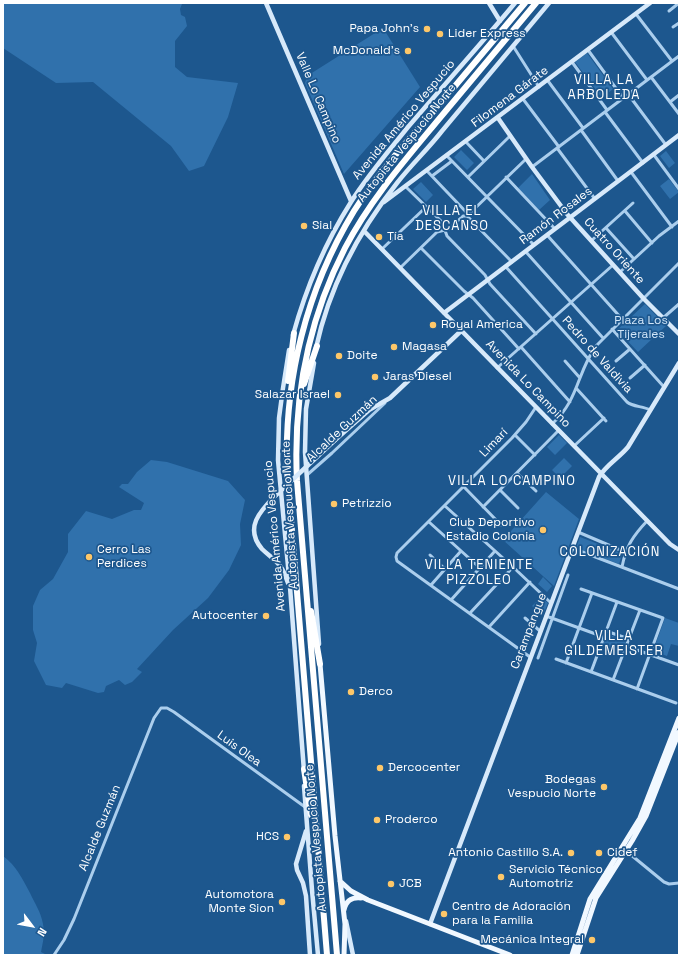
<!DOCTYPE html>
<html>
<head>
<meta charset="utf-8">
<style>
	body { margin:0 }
	#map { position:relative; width:682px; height:958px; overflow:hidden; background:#1d578e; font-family:"Space Grotesk",sans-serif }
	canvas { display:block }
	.frame { position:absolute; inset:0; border:4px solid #fff; pointer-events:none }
	.north { position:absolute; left:12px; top:906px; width:40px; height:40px; -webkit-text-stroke:3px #1d578e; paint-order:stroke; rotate:122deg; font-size:11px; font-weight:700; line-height:16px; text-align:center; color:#fff }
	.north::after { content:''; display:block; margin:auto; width:14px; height:18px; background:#fff; clip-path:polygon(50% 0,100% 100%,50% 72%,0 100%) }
</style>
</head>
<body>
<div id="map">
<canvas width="682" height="958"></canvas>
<div class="frame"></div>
<div class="north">N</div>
</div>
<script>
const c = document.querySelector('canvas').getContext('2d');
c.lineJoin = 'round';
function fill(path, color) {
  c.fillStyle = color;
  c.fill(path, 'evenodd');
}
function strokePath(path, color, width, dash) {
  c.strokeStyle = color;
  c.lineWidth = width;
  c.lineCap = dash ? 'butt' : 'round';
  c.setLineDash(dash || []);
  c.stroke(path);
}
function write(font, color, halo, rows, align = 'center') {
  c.font = font + ' "Space Grotesk",sans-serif';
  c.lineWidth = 3.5;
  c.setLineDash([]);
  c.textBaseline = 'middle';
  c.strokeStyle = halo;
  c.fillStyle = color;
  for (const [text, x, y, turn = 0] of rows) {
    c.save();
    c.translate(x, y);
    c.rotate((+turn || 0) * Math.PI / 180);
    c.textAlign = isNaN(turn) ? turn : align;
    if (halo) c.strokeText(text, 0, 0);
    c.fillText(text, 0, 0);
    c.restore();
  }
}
fill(new Path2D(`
	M3,3H180L182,4L180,9L181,15L185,17L187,26L175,41V67L187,77L238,83L228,117L204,166L189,171L171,146L93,82L56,83L3,48Z
	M383,28L420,87L344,174L305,83L307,76Z
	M587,53L613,89L602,98L575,62Z
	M461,150L474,163L467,170L454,157Z
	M666,151L675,163L669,168L660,156Z
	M532,174L550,200L539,210L518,188Z
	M669,179L679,192L670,199L660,186Z
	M421,182L433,195L426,202L413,189Z
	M645,304L666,326L638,352L617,330Z
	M559,435L567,443L555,455L547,447Z
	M564,458L572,466L560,478L552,470Z
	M151,460L167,462L228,481L245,500L240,524L241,545L229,570L208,598L173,630L137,669L142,672L132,682L125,685L119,680L106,686L104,692L98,693L66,683L62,688L46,685L34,661L37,643L33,630V606L40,590L53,579L68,552V534L86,511L112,519L134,510H141L144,503L119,487L122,484H128L137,472Z
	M546,492L579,519L554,586L503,540Z
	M580,537L621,553L622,555L619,564L576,548Z
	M543,577L552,586L547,592L538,584Z
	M541,597L548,603L543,615L532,606Z
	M665,618L679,623V646L671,644L667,656L653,651Z
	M607,634L626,641L621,653L602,646Z
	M3,856C16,865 23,880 30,893C35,904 41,912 43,924C45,934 43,942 41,952L47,955H3Z`), '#3071ac');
strokePath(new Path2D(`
	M669,11L679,3
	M636,14L672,61
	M673,27L679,23
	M611,32L647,80
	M513,46L539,87
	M588,50L623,98
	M572,62L607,110
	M651,77L679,114
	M548,81L583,128
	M628,94L666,145
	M523,99L559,147
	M670,102L679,95
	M605,112L643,163
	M581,130L618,181
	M466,142L484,161
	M557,148L595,199
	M654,155L679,189
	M447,156L534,245
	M532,167L679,56
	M427,171L468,214
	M631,172L672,227
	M432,176L452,161
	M468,177L510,136
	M506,177L555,229
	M406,187L442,222L447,236L485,275L490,284L536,334
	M625,211L652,243
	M467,216L512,262
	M606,228L634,259
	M547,235L622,319
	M591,241L633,203
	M421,248L464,291L473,298L519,349
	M382,249L426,207
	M526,252L603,338
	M506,267L627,402C633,407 643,406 650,410
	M400,268L437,232L449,229L463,216H467L526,159
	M620,272L659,236L679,221
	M663,318L679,304
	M612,329L664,387
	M521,347L570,402
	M565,361L580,378
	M616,361L630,349
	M497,368L613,265
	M630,378L645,365
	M576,388L606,421
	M552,424C579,400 577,372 596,346L679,263
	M515,435L535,455
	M574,446L604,418
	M517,473L536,491
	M307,475L332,453L385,403
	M464,487L501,525
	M500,490L518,508
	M445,506L513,567L551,603
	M483,507L559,430
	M429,522L480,568
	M578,532L625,552
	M572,548L679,589
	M430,555L445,569
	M622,567C626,546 633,536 647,521
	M431,585L461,551
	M581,589L663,618L637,689
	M451,600L495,551
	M470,613L513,567
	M546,616L604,637
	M525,618L540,631
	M489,627L530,582
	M606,631L629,639
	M626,646L679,665
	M530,657L397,561L396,557L397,553L512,438L526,422L536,407
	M538,658L568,575
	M556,659L676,703
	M566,663L592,593
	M591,672L617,602
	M613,680L640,610
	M625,850L664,882L669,884L679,883
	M54,955L64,940L74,919L154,718L161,708H167L174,712L305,807`), '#abceed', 3);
strokePath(new Path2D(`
	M266,3L351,201
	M489,3L500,21
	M498,118L532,167L567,214L644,299L679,334
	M384,202L650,3
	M364,231L670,544L679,550
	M444,313L679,135
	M293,335C306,288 325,243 351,202C368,175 388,152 408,127C444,85 480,45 515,3
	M316,348C329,288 359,231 397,183C411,165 428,149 442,131C478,88 513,46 549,3
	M289,350L283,388L279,418L278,460L290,587L304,771
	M314,363L306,409L305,452L319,644
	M335,440L369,410L390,398L461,331
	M275,496C260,511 244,528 262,549C268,555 275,559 280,566C284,571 286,577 288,583
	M304,786L312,890L318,955
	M306,831L296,864L297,870L303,883L306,896L310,955
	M346,921L353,955
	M430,924L599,477C606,465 619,458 628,447L679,363`), '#d7e9fa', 4.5);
strokePath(new Path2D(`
	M320,664L335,836L345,924L344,955
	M340,881L351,891L368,900L510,955
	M344,910C346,901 351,897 361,898
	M572,955L590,899L640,818L679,718
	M577,955L596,898L632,841L646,816L679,732`), '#f1f8ff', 5);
strokePath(new Path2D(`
	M288,381L294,333
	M304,384L317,346
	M311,611L320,664
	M304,769L311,815
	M327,955L287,471C284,380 306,290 354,211C378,173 409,139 439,105C468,71 496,37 525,3
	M337,955L297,481C293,400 308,320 345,248C370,200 405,160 439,119C472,80 504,41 536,3`), '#fff', 6);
strokePath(new Path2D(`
	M275,496L335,440`), '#d7e9fa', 4.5);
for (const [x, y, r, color] of [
	[427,29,4,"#fdc769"],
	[440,34,4,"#fdc769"],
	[408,51,4,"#fdc769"],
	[304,226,4,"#fdc769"],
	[379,237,4,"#fdc769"],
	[433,325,4,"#fdc769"],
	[394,347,4,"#fdc769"],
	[339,356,4,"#fdc769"],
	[375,377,4,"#fdc769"],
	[338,395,4,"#fdc769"],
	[334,504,4,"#fdc769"],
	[543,530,4,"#fdc769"],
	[89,557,4,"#fdc769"],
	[266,616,4,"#fdc769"],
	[351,692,4,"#fdc769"],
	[380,768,4,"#fdc769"],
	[604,787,4,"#fdc769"],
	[377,820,4,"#fdc769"],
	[287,837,4,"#fdc769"],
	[571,853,4,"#fdc769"],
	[599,853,4,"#fdc769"],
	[501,877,4,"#fdc769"],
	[391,884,4,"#fdc769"],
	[282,902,4,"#fdc769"],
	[444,914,4,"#fdc769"],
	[592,940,4,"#fdc769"]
]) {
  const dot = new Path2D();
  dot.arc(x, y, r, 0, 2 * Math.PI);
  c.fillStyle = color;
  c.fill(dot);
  strokePath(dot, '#1d578e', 1.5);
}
write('12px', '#fff', '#1d578e', [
	["Papa John's",419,29,"right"],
	["Lider Express",448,34],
	["McDonald's",400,51,"right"],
	["Sial",312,226],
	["Tía",387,237],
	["Royal America",441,325],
	["Magasa",402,347],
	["Doite",347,356],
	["Jaras Diesel",383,377],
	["Salazar Israel",330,395,"right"],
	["Petrizzio",342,504],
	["Club Deportivo",535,523,"right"],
	["Estadio Colonia",535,537,"right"],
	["Cerro Las",97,550],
	["Perdices",97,564],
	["Autocenter",258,616,"right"],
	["Derco",359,692],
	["Dercocenter",388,768],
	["Bodegas",596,780,"right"],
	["Vespucio Norte",596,794,"right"],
	["Proderco",385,820],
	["HCS",279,837,"right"],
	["Antonio Castillo S.A.",563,853,"right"],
	["Cidef",607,853],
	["Servicio Técnico",509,870],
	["Automotriz",509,884],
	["JCB",399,884],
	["Automotora",274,895,"right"],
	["Monte Sion",274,909,"right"],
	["Centro de Adoración",452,907],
	["para la Familia",452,921],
	["Mecánica Integral",584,940,"right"]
], 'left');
write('12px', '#fff', '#1d578e', [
	["Filomena Gárate",510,97,-37],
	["Valle Lo Campino",318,98,67],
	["Avenida Américo Vespucio",404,120,-50],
	["Autopista Vespucio Norte",407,143,-51],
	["Ramón Rosales",556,216,-37],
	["Cuatro Oriente",614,251,48],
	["Pedro de Valdivia",597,355,48],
	["Avenida Lo Campino",528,384,46],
	["Alcalde Guzmán",342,429,-43],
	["Limarí",494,443,-46],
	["Autopista Vespucio Norte",290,515,-93],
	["Avenida Américo Vespucio",275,536,-95],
	["Carampangue",529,631,-69],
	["Luis Olea",239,749,36],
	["Alcalde Guzmán",100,828,-68],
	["Autopista Vespucio Norte",316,838,-95]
]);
write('12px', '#d1e6f9', '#1d578e', [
	["Plaza Los",641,321],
	["Tijerales",641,335]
]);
c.letterSpacing = '1px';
write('13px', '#fff', '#1d578e', [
	["VILLA LA",604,80],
	["ARBOLEDA",604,95],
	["VILLA EL",452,211],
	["DESCANSO",452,226],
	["VILLA LO CAMPINO",512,481],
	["COLONIZACIÓN",610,552],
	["VILLA TENIENTE",479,565],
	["PIZZOLEO",479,580],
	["VILLA",614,636],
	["GILDEMEISTER",614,651]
]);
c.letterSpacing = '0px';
</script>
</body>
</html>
